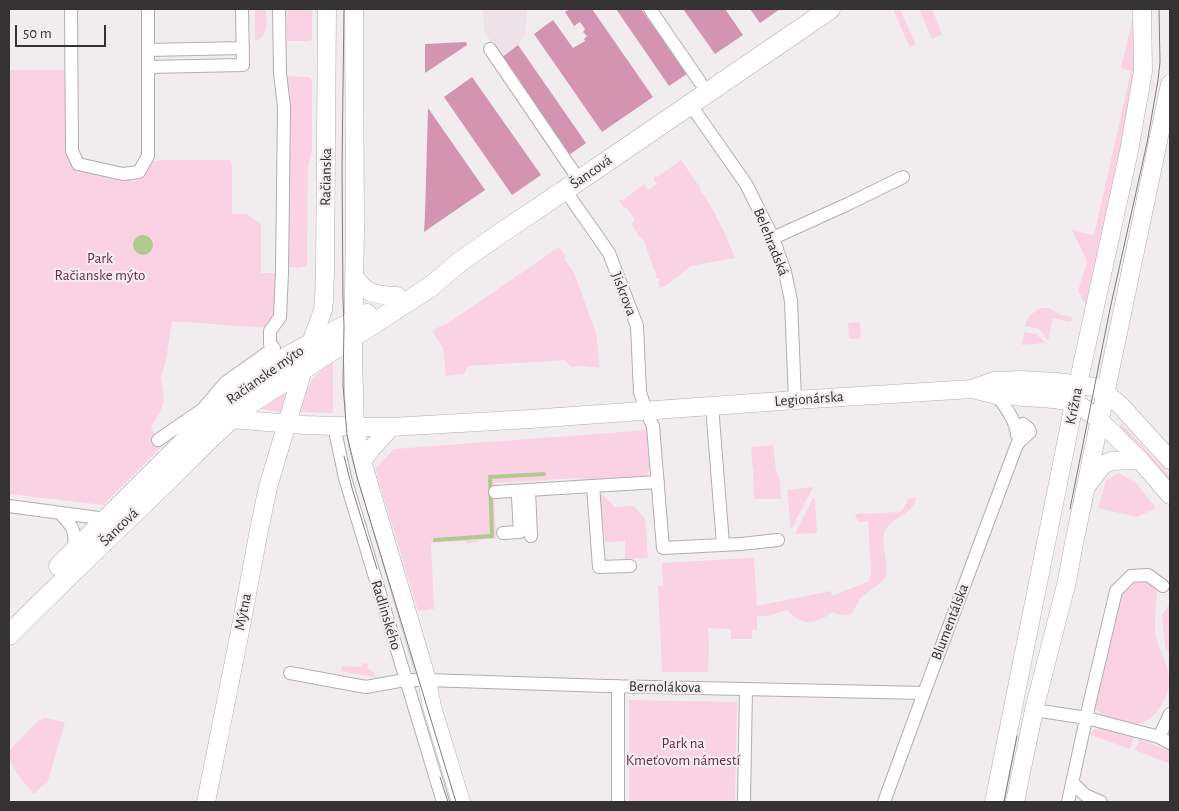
<!DOCTYPE html>
<html>
<head>
<meta charset="utf-8">
<style>
	body { margin:0 }
	#map { position:relative; width:1179px; height:811px; overflow:hidden; background:#f1edee; font-family:"Alegreya Sans",sans-serif }
	canvas { display:block }
	.frame { position:absolute; inset:0; border:10px solid #343233; pointer-events:none }
	.scale { position:absolute; left:15px; top:25px; width:91px; height:22px; box-sizing:border-box; border:2px solid #343233; border-top:0; padding-left:6px; font-size:15px; line-height:18px; white-space:nowrap; color:#343233; -webkit-text-stroke:4px #f1edee; paint-order:stroke }
</style>
</head>
<body>
<div id="map">
<canvas width="1179" height="811"></canvas>
<div class="frame"></div>
<div class="scale">50 m</div>
</div>
<script>
const c = document.querySelector('canvas').getContext('2d');
c.lineJoin = 'round';
function fill(path, color) {
  c.fillStyle = color;
  c.fill(path, 'evenodd');
}
function strokePath(path, color, width, dash) {
  c.strokeStyle = color;
  c.lineWidth = width;
  c.lineCap = dash ? 'butt' : 'round';
  c.setLineDash(dash || []);
  c.stroke(path);
}
function write(font, color, halo, rows, align = 'center') {
  c.font = font + ' "Alegreya Sans",sans-serif';
  c.lineWidth = 4.5;
  c.setLineDash([]);
  c.textBaseline = 'middle';
  c.strokeStyle = halo;
  c.fillStyle = color;
  for (const [text, x, y, turn = 0] of rows) {
    c.save();
    c.translate(x, y);
    c.rotate((+turn || 0) * Math.PI / 180);
    c.textAlign = isNaN(turn) ? turn : align;
    if (halo) c.strokeText(text, 0, 0);
    c.fillText(text, 0, 0);
    c.restore();
  }
}
fill(new Path2D(`
	M483,9H527L525,34L518,45L501,57L484,31Z`), '#eee1e7');
fill(new Path2D(`
	M255,9H266C266,23 270,35 255,41Z
	M287,9H312V38L310,41H287Z
	M893,9H900L916,45L911,46L910,48Z
	M919,9H932L942,34L932,39Z
	M1135,9V24L1133,25V58L1136,59L1121,149L1090,293L1086,306L1078,291L1087,261L1072,230L1094,235L1131,71L1121,68Z
	M9,70H68V154L114,177L135,182L147,173L151,162L161,160H230L232,166V214H246L261,224V273H281L278,314L267,328L172,321L166,360L161,377L164,397L163,405L159,414L151,427L158,440L163,445L103,505L9,494Z
	M289,76L307,77L311,78L312,82V148L308,169L307,265C302,269 291,268 286,265V77Z
	M681,160L701,189L700,190L703,195H704L716,215H715L724,231L735,258L691,266L667,285L660,288L658,282L660,280L659,278H656V277L657,276L655,270H654L645,244H646L642,237L640,238L631,224L635,220L626,207L624,208L619,200L620,199L622,201L644,184L648,190L657,184L653,178L656,176L657,177Z
	M559,247L566,256L564,258L574,273L596,333L600,368L583,366L571,367L565,360L468,366L464,374L446,376L443,348L432,331L439,327L447,324Z
	M1042,308H1048L1061,315L1072,317L1071,322L1053,318L1048,341L1039,329L1025,326C1027,317 1033,311 1042,308Z
	M860,322L861,338L849,339L848,323Z
	M1024,332L1036,334L1046,343L1022,345Z
	M333,359V413L296,412L311,381Z
	M290,387L281,412L257,408Z
	M1121,423L1170,476V485L1119,430Z
	M649,430L651,466L647,475L639,478L581,482V478L494,483L496,539L478,540V542L466,543L465,541L430,543L431,544L434,609L418,611L377,475L376,468L394,449Z
	M773,445L776,470L780,481L781,499H754L753,474L754,473V471L753,470L751,447Z
	M1119,473L1136,483L1156,508L1137,517L1098,508L1106,480Z
	M813,487L791,530L787,490Z
	M601,493L615,507L634,506L645,518L648,558L625,559V541L605,542L603,521H599V497Z
	M813,497L815,498L817,533L795,534Z
	M916,497C914,515 892,516 885,531C880,543 889,563 886,578C880,584 872,589 864,595C851,606 858,623 832,612C816,625 801,626 787,610L768,616H757V630H752V639H731V629L708,628L709,651L708,672H662L658,586H663L662,563L751,558H754L757,606L831,591L832,596L869,581L871,572L868,521L859,522L855,516L856,514L900,512L905,506L908,499Z
	M1132,582H1148L1157,591C1156,605 1154,624 1156,637C1159,649 1169,667 1169,678C1170,688 1166,698 1160,707C1143,735 1115,723 1093,708L1118,598Z
	M1169,604L1170,605V656L1165,646L1162,616Z
	M362,663L368,664V668L375,674L377,678L341,671L342,666L361,667Z
	M629,700L737,702L735,802H629Z
	M45,718L65,722L47,784L46,783L34,794C24,782 9,768 9,751L38,721Z
	M1103,728L1134,737L1130,749L1088,734L1095,729Z
	M1140,739L1170,751V764L1135,750Z`), '#fbd2e4');
fill(new Path2D(`
	M570,9H592L653,97L602,132L534,34L553,20L573,48L585,41L584,39L587,36L583,32L585,29L580,22L574,26L565,12Z
	M616,9H641L687,74L669,86Z
	M683,9H725L743,35L715,54Z
	M750,9H780L760,23Z
	M466,42L467,45L425,73V44Z
	M518,45L586,143L569,155L501,58Z
	M472,77L541,175L512,195L444,97Z
	M428,108L485,190L424,232L425,215Z`), '#d493b1');
fill(new Path2D(`
	M133 245a10 10 0 1 1 20 0a10 10 0 1 1-20 0Z`), '#b0ca8d');
strokePath(new Path2D(`
	M435,540L492,536L490,477L544,474`), '#b0ca8d', 4);
const street = new Path2D(`
	M71,9L72,151L78,164L123,174L139,172L148,156V9
	M650,9L700,82
	M490,49L573,171
	M148,50L243,48
	M148,67L243,65L242,9
	M690,104L746,184L773,238L785,272L791,301L795,400
	M565,190L609,253L637,326L640,392L646,411L653,426L663,548L741,544L778,540
	M773,238L848,204L903,177
	M997,395C1005,407 1016,420 1017,435
	M712,406L723,544
	M334,426L345,478L443,802
	M158,440L203,409L225,383L274,348L270,344V331L280,317L282,272L284,107L280,73L279,9
	M593,486L599,567L630,566
	M529,490L531,536
	M495,492L658,482
	M9,506L106,519
	M60,513C73,527 76,530 74,550
	M503,533L520,532L518,498L529,490
	M290,673L366,687L405,680H427L607,686L924,693
	M618,686V802
	M1034,710L1087,718L1159,737L1170,743
	M1159,737L1170,714
	M1073,783L1085,795L1101,802
	M744,802L746,689
	M884,802L924,693L1016,447L1018,443L1030,432L1028,428L1023,424L1017,428
	M1068,802L1089,705L1116,591L1131,576L1148,575L1163,586`);
const secondary = new Path2D(`
	M354,9L355,229L353,359L355,427L358,445L362,461L427,680L432,707L461,802
	M354,276C366,295 377,295 397,296
	M972,389L994,381L1022,380L1057,382L1095,387L1106,393L1121,406L1170,460
	M222,417L230,419L305,425L364,427H391L530,419L795,400L972,389L997,395L1054,399L1075,403L1085,409L1099,420L1140,460L1170,495
	M362,461L371,449L391,427
	M1088,484L1103,465L1111,461L1140,460
	M206,802L242,621L259,530L268,487L311,343L323,310L324,299L325,272L327,9
	M994,802L1078,384L1129,151L1143,71L1142,9
	M1015,802L1034,710L1067,581L1074,543L1170,84`);
const primary = new Path2D(`
	M59,566L223,403C241,388 260,374 279,362C307,344 338,331 367,314
	M9,635C59,584 111,535 163,485C190,459 215,432 243,408L410,300L430,287L461,261L504,231L565,190L830,9`);
strokePath(street, '#b2aeaf', 14);
strokePath(secondary, '#b2aeaf', 19);
strokePath(primary, '#b2aeaf', 21);
strokePath(street, '#fff', 12);
strokePath(secondary, '#fff', 18);
strokePath(primary, '#fff', 20);
strokePath(new Path2D(`
	M344,9L342,168L343,299L344,326L343,385L347,435L357,477L456,802
	M344,456L352,488L377,569
	M1070,509L1110,309L1147,143L1158,80L1160,62L1159,9
	M440,777L448,802
	M1004,802L1017,736`), '#807d7e', 1);
write('15px', '#343233', '#f1edee', [
	["Šancová",591,172,-35],
	["Račianska",326,177,-89],
	["Belehradská",771,242,68],
	["Jiskrova",624,294,69],
	["Račianske mýto",265,375,-35],
	["Legionárska",809,399,-4],
	["Krížna",1074,406,-79],
	["Šancová",119,527,-44],
	["Mýtna",243,612,-79],
	["Radlinského",386,615,73],
	["Blumentálska",950,622,-69],
	["Bernolákova",665,687,1]
]);
write('15px', '#742851', '#f1edee', [
	["Park",100,258],
	["Račianske mýto",100,275],
	["Park na",683,743],
	["Kmeťovom námestí",683,760]
]);
</script>
</body>
</html>
